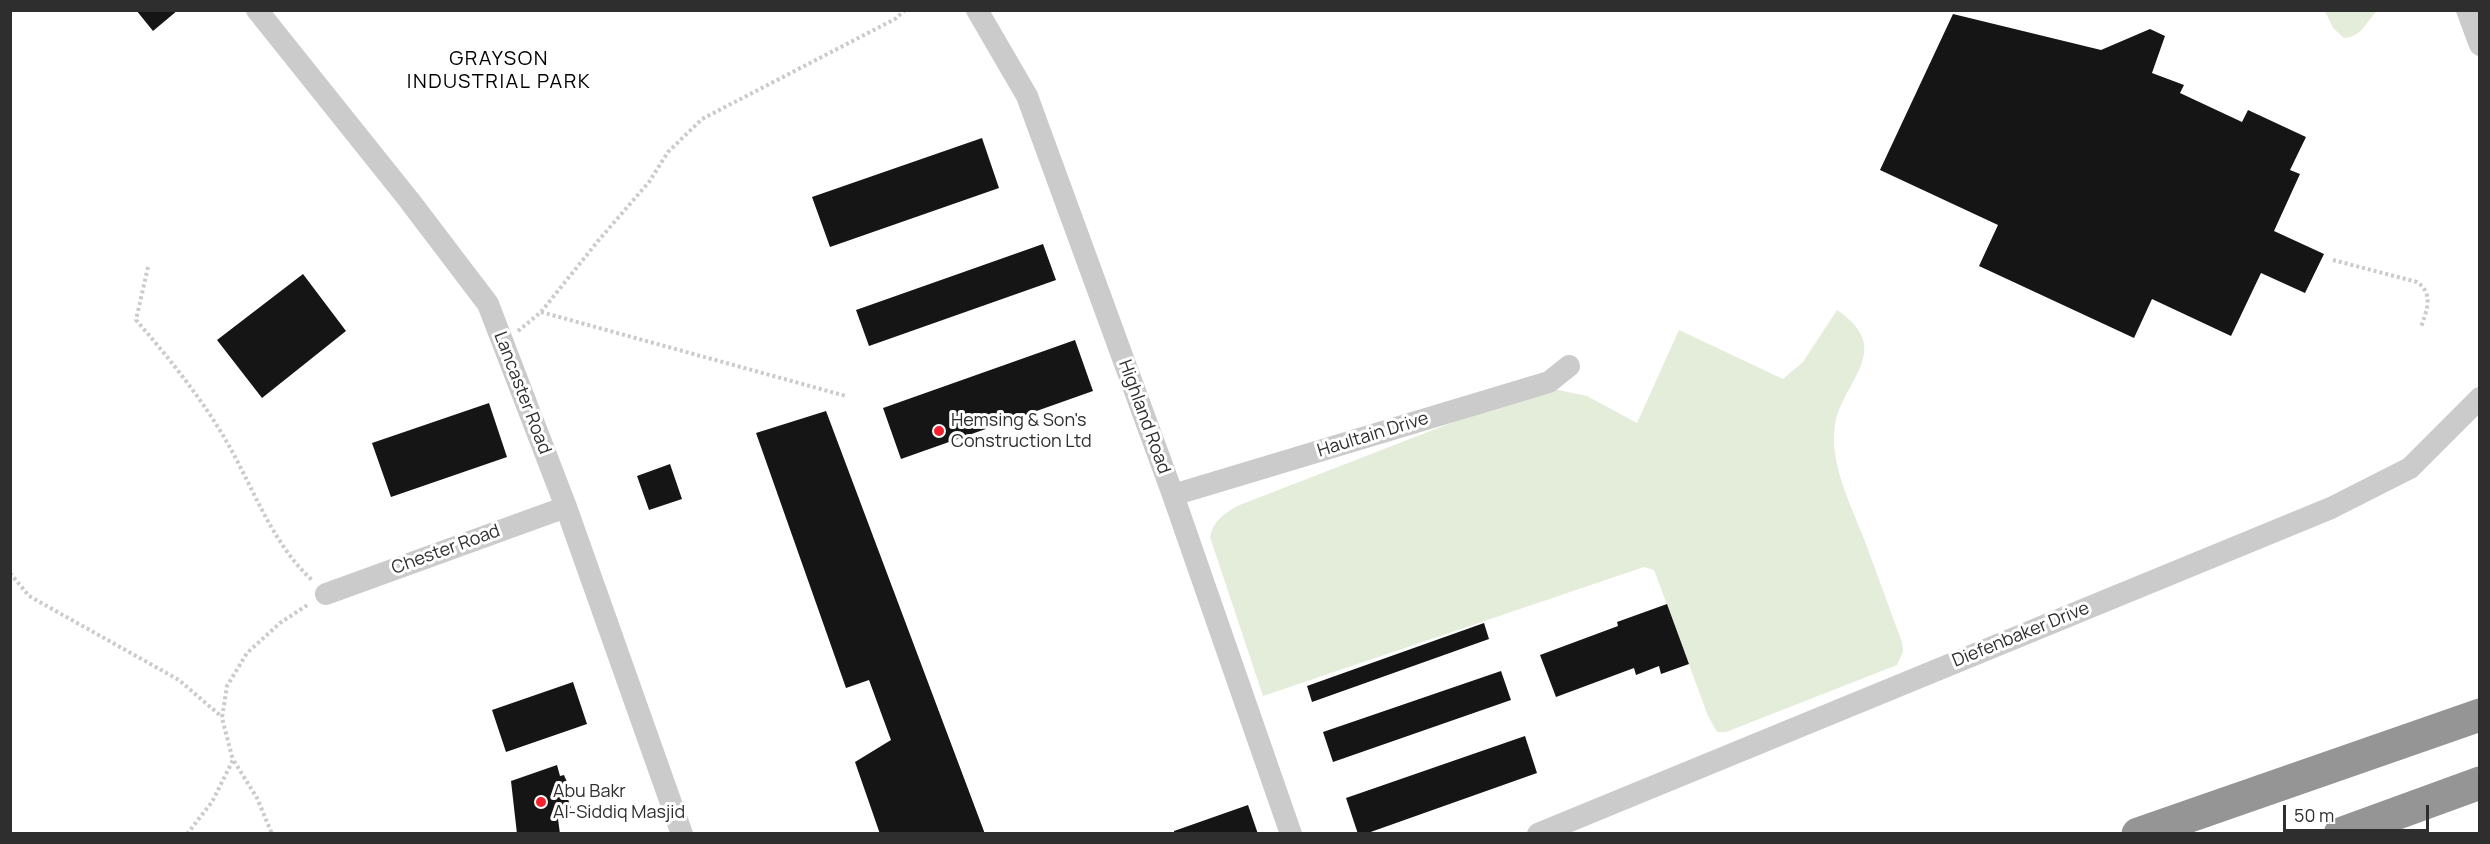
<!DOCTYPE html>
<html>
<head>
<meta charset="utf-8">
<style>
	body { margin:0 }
	#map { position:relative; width:2490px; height:844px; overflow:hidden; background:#fff; font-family:Manrope,sans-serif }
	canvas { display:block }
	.frame { position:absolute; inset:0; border:12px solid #2e2e2e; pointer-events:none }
	.scale { position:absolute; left:2283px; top:805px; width:146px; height:27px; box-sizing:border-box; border:3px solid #2e2e2e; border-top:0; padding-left:8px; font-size:18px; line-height:21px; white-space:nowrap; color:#2e2e2e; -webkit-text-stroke:4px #fff; paint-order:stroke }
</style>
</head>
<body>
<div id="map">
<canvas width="2490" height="844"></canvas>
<div class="frame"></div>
<div class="scale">50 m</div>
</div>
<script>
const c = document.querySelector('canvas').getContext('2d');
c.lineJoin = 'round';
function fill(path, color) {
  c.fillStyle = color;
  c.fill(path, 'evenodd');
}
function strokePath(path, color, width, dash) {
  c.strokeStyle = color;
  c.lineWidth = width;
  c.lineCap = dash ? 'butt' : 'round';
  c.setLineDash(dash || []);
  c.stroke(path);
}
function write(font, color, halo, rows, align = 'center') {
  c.font = font + ' Manrope,sans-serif';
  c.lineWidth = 6;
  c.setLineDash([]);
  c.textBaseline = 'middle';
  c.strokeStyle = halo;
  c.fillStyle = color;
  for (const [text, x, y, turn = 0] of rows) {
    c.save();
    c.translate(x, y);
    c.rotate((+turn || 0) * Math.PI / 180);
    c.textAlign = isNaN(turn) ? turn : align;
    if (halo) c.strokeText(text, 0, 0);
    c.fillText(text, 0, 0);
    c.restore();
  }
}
fill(new Path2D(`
	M2325,11H2377C2366,22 2362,37 2344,38L2333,28Z
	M1837,310C1896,350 1842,381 1835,425C1829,463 1851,505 1864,539C1877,573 1889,608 1902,642L1903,652L1897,665L1726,732H1717L1708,716L1656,575L1654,570L1644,567L1263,696L1210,537C1214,520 1223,515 1237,506L1544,387L1587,396L1637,423L1679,330L1783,379L1803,362Z`), '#e4edda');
fill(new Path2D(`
	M136,10H178L153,31Z
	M1953,14L2101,50L2150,29L2165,36L2152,73L2184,85L2180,93L2242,122L2248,110L2306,137L2290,170L2300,174L2274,231L2324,254L2305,293L2261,273L2231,336L2152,299L2134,338L1979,266L1998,225L1880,170Z
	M982,138L999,188L830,247L812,197Z
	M1043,244L1056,280L869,346L856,310Z
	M303,274L346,331L262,398L217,340Z
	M1075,340L1093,391L901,459L883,408Z
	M489,403L507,457L391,497L372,443Z
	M826,411L985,834H880L855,762L891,740L869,680L846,688L756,433Z
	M670,464L682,499L649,510L637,476Z
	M1667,604L1689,664L1661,674L1659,666L1636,675L1634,668L1556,697L1540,655L1618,626L1617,622Z
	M1484,623L1489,639L1312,702L1307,686Z
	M1501,671L1511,700L1333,762L1323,732Z
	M573,682L587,724L506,752L492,710Z
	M1525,736L1537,773L1365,834H1358L1346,798Z
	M557,765L560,776L564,775L570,789L565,790L571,808L557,811L560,834H517L511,781Z
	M1248,805L1258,834H1174V831Z`), '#151515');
strokePath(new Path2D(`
	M2333,260L2417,282C2434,294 2427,310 2421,327
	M148,267L136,320C168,357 199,395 224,437C253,486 271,543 313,581
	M541,312L846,396
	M518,331L541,312L598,241L649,182L668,152L702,119L895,19L905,10
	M10,573L29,596L179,680L222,717
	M234,761L257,798L272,834
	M187,834L212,802L233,760L222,718L227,686L247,653L280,623L309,604`), '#cbcbcb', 4, [3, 3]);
strokePath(new Path2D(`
	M257,10L409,200L488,304L566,507L682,834
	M977,10L1027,96L1173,495L1291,834
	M2467,10L2480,45
	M1173,495L1549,382L1569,366
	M326,594L566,507
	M1538,834L2331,508L2410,468L2480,398`), '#cbcbcb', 22);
strokePath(new Path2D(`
	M2138,834L2480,715
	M2340,834L2480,783`), '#959595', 33);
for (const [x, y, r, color] of [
	[939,431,6,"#f4202e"],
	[541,802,6,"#f4202e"]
]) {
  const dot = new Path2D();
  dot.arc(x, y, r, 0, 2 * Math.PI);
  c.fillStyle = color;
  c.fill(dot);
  strokePath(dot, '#fff', 2);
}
write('18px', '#2e2e2e', '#fff', [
	["Lancaster Road",522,393,69],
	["Highland Road",1144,417,70],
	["Haultain Drive",1373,435,-17],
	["Chester Road",446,550,-20],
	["Diefenbaker Drive",2021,635,-22]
]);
write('18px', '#2e2e2e', '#fff', [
	["Hemsing & Son's",951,421],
	["Construction Ltd",951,442],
	["Abu Bakr",553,792],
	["Al-Siddiq Masjid",553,813]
], 'left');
c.letterSpacing = '1.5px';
write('20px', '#000', '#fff', [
	["GRAYSON",499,59],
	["INDUSTRIAL PARK",499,82]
]);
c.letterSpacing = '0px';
</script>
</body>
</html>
